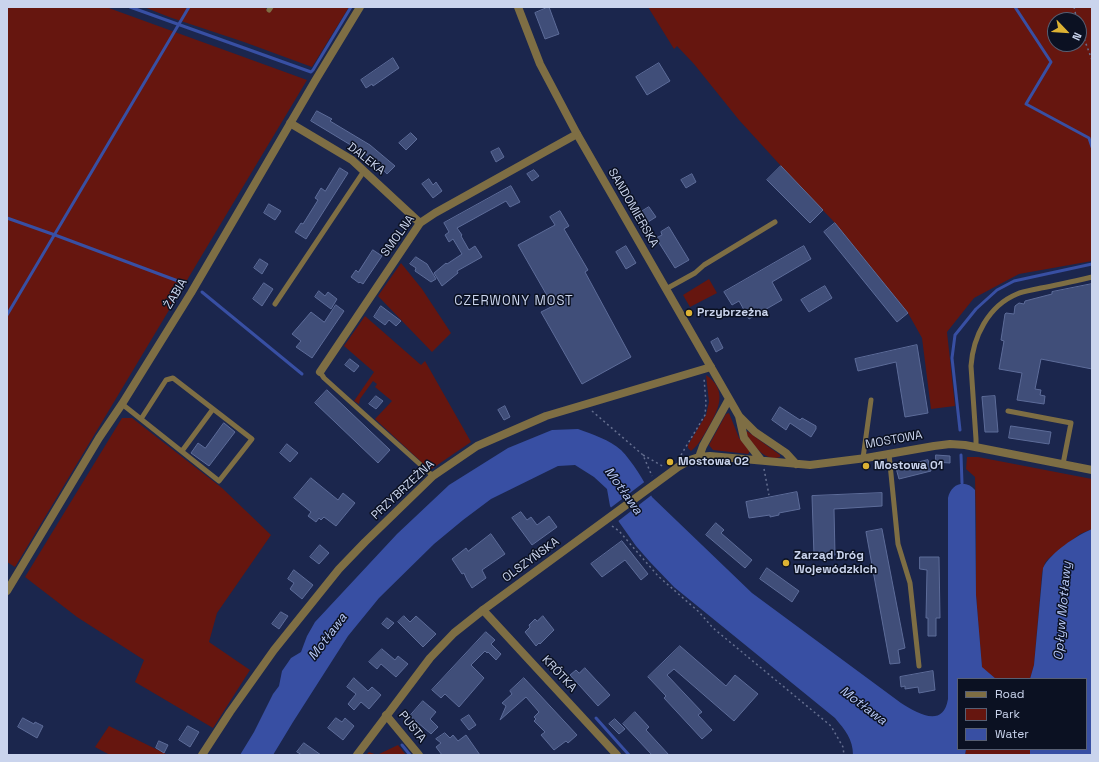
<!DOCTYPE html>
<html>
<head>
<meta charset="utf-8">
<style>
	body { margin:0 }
	#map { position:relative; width:1099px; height:762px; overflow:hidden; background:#1b264d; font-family:"Space Grotesk",sans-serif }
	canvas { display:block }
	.frame { position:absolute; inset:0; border:8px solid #cad4ed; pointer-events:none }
	.legend { position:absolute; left:957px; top:678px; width:130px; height:72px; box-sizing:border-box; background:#0b1122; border:1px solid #575f73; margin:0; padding:5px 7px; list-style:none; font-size:12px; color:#cad4ed }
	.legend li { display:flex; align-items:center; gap:8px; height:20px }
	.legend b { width:20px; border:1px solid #575f73 }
	.north { position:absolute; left:1047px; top:12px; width:40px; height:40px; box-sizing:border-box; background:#0b1122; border:1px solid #575f73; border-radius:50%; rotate:115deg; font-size:11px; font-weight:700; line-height:16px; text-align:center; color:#cad4ed }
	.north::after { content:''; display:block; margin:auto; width:14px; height:18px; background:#dcb233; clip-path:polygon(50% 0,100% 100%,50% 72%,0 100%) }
</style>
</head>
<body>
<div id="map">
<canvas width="1099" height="762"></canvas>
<div class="frame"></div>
<ul class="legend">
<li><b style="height:5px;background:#7e6e44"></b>Road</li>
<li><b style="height:11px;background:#66160f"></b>Park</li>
<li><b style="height:11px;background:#384fa3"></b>Water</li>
</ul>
<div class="north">N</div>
</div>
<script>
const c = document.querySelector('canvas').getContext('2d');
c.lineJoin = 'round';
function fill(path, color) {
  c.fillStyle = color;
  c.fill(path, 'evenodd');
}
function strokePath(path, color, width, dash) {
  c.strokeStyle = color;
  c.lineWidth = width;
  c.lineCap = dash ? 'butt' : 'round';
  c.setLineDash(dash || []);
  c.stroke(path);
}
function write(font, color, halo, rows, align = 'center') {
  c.font = font + ' "Space Grotesk",sans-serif';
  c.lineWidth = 3;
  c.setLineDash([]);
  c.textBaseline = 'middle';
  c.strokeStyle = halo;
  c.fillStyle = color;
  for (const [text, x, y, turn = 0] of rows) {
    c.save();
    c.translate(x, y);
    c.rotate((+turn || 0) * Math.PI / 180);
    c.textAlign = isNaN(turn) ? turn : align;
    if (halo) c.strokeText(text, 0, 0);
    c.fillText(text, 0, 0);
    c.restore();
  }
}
fill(new Path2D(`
	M7,7H106L307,80L15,567L7,562Z
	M144,7H267L266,9L270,11L273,7H349L312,67L244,42L169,17Z
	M648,7H1092V261L1019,274L974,298L947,332L955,406L931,409L922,338L908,313L835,223L781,166L739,120L694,64L677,46L674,49ZM1055,20H1079V44H1055Z
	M401,263L422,289L451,333L432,352L378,296Z
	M709,279L717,293L690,307L683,295Z
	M365,316L421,365L425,361L471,442L430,470L375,419L392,401L375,387L377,384L373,381L360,399L359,404L354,401L374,372L344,346Z
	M706,375C728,390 719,409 708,428C703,436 699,445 691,451L688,448V445L706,415L709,402Z
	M729,413L739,438L750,451L748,454L713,450L709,445L726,414Z
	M122,418H132L222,488L271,535L217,613L209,642L250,670L213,728L135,682L144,660L77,617L25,577Z
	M747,431L780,455V457C764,462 754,445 746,434Z
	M967,457H978L1092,479V529L1080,534L1048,559L1045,563L1042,573L1034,665L1030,679H996L982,668L976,595V522L975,477L966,469Z
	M109,726L168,755H110L95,747Z
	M398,745L406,755H366L369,752L377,755Z
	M966,749H1030V755H965Z`), '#66160f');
fill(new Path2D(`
	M578,429C592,434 610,440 621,450C632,461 645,482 652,497L752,593L901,703C917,713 943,729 948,699V498C951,483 966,479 975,490L976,595L982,667L996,679H958V749H966L965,755H853C853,739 845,730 835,718L674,587L650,562L636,546L619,522L610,506L607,489L594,477L575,465L558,466L491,499L463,520L434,544L379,598L348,636L293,722L273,755H240L254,732L273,694L279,686L282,671L291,658L301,652L307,636L315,622L397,534L449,485L508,448L552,430Z
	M1092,529V755H1030V749H1086V679H1030L1034,665L1043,568C1051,552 1076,536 1092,529Z`), '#384fa3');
fill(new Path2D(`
	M647,480L653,494L617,522L609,509Z`), '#1b264d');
strokePath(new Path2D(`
	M130,7L311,72L313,70L351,7
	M1015,7L1051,62L1026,104L1089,138L1092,147
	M7,218L55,235L178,281
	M202,292L302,374
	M7,315L189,7
	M960,430L952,358L955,335L976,309L997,290L1014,281L1092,264
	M961,455L962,483
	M596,718L629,755
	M402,745L410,755`), '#384fa3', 3);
const building = new Path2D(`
	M549,7L559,34L545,39L535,13Z
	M393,58L399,68L373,86L372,84L366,88L361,80Z
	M659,63L670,81L647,95L636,77Z
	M317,111L332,119L330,121L370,145L395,166L387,174L378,164L355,146L354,147L311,121Z
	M411,133L417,139L406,150L399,143Z
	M499,148L504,157L496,162L491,152Z
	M781,166L823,210L810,223L767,180Z
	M340,168L348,173L306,239L295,232L301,223L303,224L318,200L315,198L321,188L325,191Z
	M534,170L539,176L532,181L527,174Z
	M692,174L696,182L686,188L681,180Z
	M429,179L433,185L436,182L442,191L433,198L422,184Z
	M511,186L520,202L510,207L506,201L457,228L462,235L461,236L469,250L475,246L482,257L457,271L458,273L442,286L434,273L446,263L447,264L462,254L453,239L449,242L445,235L449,232L444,223Z
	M269,204L281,211L275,220L264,213Z
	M649,207L656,217L648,222L641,212Z
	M560,211L569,226L564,229L588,270L585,272L631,357L582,384L541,312L553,306L518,245L555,225L550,217Z
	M835,223L908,313L897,322L824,232Z
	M669,227L689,260L675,268L656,238L662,235L661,232Z
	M626,246L636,263L626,269L616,252Z
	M804,246L811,259L772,282L782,300L749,319L739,301L732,305L724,292Z
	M373,250L382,256L363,284L360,282L359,283L351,277L356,270L358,272Z
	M416,257L427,264L436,279L431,282L415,271L416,268L410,264Z
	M260,259L268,264L262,274L254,268Z
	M264,283L273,289L262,306L253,299Z
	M1092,284V369L1041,359L1035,389L1041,390L1040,395L1045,396L1044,404L1017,400L1022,373L999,369L1004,341L1001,340L1005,314L1006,313L1014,314L1015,306L1019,303L1024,304L1025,301L1052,294V292Z
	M825,286L832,298L809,312L801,300Z
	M319,291L325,296L328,292L337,299L331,309L315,297Z
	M336,305L344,311L312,358L296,347L301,341L292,334L311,312L324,322Z
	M381,306L401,321L396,326L389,320L385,325L374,317Z
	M718,338L723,348L716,352L711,342Z
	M917,345L928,413L905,417L896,362L858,371L855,359Z
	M350,359L359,366L354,372L345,365Z
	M327,390L390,450L378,463L315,403Z
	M376,396L383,401L376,409L369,404Z
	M995,396L998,432H985L982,397Z
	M505,406L510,417L504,420L498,410Z
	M780,407L800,420L802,418L816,426V429L811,437L790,423L786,430L772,420Z
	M224,423L235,432L209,466L191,453L198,443L205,448Z
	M1011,426L1051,432L1049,444L1009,438Z
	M287,444L298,453L290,462L280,453Z
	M936,455L950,456V463L936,462Z
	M928,460L931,471L899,479L896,468Z
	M311,478L338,500L343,493L355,503L336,526L324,517L321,520L319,518L316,522L308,516L311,512L294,498Z
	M797,492L800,509L779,513V515L770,517V515L749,518L746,502Z
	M882,493V506L834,509L835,555L814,556L812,496Z
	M521,512L527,520L531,517L537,525L549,516L557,527L532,545L512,518Z
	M716,523L724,530L721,533L752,560L745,568L706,535Z
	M882,529L905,648L898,650L900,663L890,664L866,532Z
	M491,534L505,554L482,570L486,578L472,588L467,580L464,573L462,574L452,559L466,548L468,551Z
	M622,541L648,574L641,580L625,560L602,577L591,564Z
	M320,545L329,553L319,564L310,557Z
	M920,557H939L940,618H936V636H928V618H926L927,570L920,569Z
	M767,568L799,591L792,602L760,579Z
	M294,570L313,585L302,599L290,589L294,583L288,579Z
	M281,612L288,616L279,629L272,624Z
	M404,616L410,622L416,616L436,634L423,647L398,622Z
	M543,616L554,630L540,644L539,643L536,646L525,632L530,627L529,625L535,619L537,621Z
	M387,618L394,623L388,629L382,624Z
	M486,632L495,640L491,644L501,654L496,660L488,652L487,653L485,651L471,665L484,678L459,707L445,694L441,698L432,690Z
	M680,646L726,686L735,675L758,694L734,721L674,669L667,675L702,712L698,715L712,730L702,739L664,698L666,696L648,677Z
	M382,649L395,660L398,656L408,664L396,677L381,664L377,669L369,662Z
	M585,668L610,695L598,706L570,675L576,670L579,673Z
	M933,671L935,690L919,693L918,687L905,689V686L901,687L900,677Z
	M354,678L368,691L372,687L381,695L369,709L361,702L354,710L348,704L356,694L347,687Z
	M524,678L577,735L568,743L566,741L554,750L541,735L545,732L534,721L536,719L534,717L539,712L526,697L500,720L506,706L502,703L512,694L510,691Z
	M423,701L436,712L430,719L438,727L431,734L410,716Z
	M635,712L649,727L646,730L669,755H652L623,724Z
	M469,715L476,725L469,730L461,720Z
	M23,718L34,724L35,722L43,726L37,738L18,727Z
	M336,718L342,722L345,718L354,726L343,740L328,728Z
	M615,719L625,729L619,734L609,724Z
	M188,726L199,732L190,747L179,740Z
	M445,733L450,738L453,735L458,741L466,735L480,755H442L436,747L441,743L436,739Z
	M159,741L168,745L164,753L156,748Z
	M304,743L321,755H302L297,752Z`);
fill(building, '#404e79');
strokePath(building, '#5d6c99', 1);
strokePath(new Path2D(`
	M1074,7L1077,20
	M1079,25L1092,60
	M592,411L643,455L652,476
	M643,455L664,467
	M681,455L705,415L706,403L704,378
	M764,469L769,495
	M612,526L619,531L658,576L699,612L713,628L831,726L843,747L844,755`), '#656f90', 1.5, [2, 3]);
strokePath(new Path2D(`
	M269,10L271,7
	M666,289L695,273L704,265L775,222
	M275,304L364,171
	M320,372L324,378L433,476
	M122,404L219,481L252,439L173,378L166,380L141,419
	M1008,411L1071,423L1063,464
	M976,447V439L971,366C973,337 988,306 1017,294C1024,291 1033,290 1041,288C1058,285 1075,281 1092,277
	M182,451L213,409
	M889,454L898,544L910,583L919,666
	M863,458L871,400`), '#7e6e44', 5);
strokePath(new Path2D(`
	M290,123L352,160L420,223
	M320,372L420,223L435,213L577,134
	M7,591L99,438L122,404L191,293L315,81L360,7
	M483,610L617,755
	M386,715L419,755
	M202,755L230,712L274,650L339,569L365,542L433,476L477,446L546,416L711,367`), '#7e6e44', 8);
strokePath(new Path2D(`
	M518,7L540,64L577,134L739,416L755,432L786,453L796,464
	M739,416L744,438L761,460
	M699,457L703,446L729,399
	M357,755L430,658L454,633L483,610L678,467L690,460L699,457L710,456L810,465L866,458L934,446L950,444L965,445L1092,470`), '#7e6e44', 8);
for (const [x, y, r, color] of [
	[689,313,4,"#dcb233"],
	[670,462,4,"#dcb233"],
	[866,466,4,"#dcb233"],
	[786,563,4,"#dcb233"]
]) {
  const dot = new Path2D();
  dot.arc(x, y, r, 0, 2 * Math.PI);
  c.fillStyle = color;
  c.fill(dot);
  strokePath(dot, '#0b1122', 1.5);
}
write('12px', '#cad4ed', '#0b1122', [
	["DALEKA",366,159,38],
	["SANDOMIERSKA",633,208,60],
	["SMOLNA",398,236,-54],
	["ŻABIA",176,294,-59],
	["MOSTOWA",894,440,-10],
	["PRZYBRZEŻNA",403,490,-43],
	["OLSZYŃSKA",531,560,-36],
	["KRÓTKA",559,674,47],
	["PUSTA",412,727,51]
]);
write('bold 12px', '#cad4ed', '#0b1122', [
	["Przybrzeżna",697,313],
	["Mostowa 02",678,462],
	["Mostowa 01",874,466],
	["Zarząd Dróg",794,556],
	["Wojewódzkich",794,570]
], 'left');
c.letterSpacing = '1px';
write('13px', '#cad4ed', '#0b1122', [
	["CZERWONY MOST",514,301]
]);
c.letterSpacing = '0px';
write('italic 13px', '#b7c8f5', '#0b1122', [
	["Motława",623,491,54],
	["Opływ Motławy",1063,611,-85],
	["Motława",328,637,-53],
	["Motława",863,706,37]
]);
</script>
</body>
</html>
